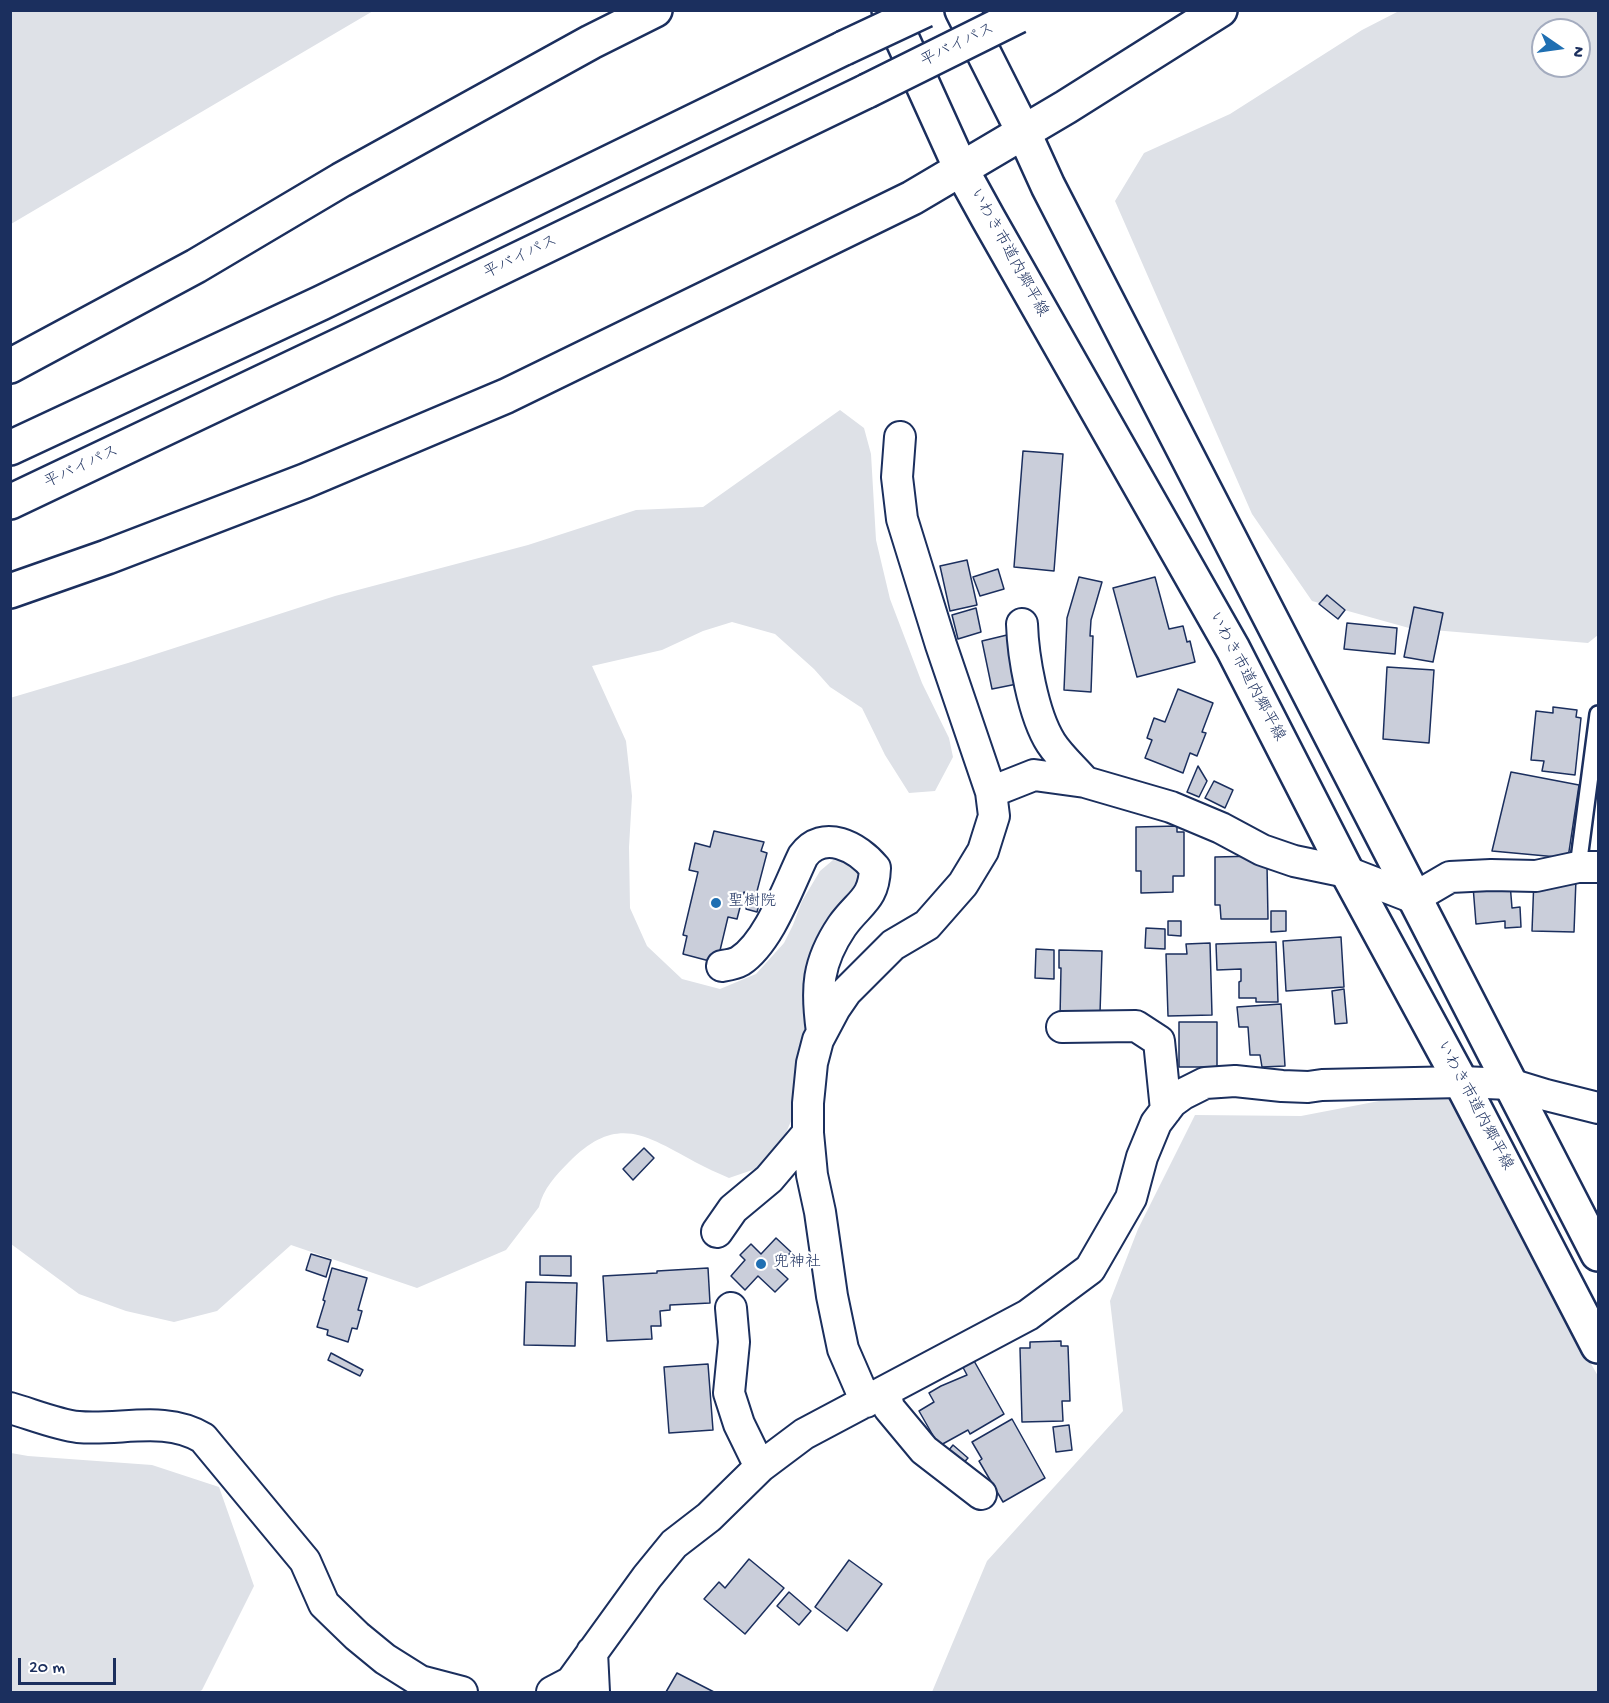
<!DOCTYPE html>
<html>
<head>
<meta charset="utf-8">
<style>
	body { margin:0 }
	#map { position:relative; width:1609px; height:1703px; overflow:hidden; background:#fff; font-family:"Gochi Hand",sans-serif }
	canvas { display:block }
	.frame { position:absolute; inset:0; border:12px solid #1b2f5e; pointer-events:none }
	.north { position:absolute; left:1531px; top:18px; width:60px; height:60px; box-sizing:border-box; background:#fff; border:2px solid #a4acbf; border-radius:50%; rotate:103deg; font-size:16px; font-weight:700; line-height:24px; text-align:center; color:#1b2f5e }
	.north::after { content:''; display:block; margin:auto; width:21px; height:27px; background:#1f6fb2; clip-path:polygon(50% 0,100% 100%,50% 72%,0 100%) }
	.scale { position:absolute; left:18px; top:1658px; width:98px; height:27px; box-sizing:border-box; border:3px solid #1b2f5e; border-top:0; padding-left:8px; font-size:18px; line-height:21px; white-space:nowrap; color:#1b2f5e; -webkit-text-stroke:4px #fff; paint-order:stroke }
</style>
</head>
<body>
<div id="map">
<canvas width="1609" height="1703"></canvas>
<div class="frame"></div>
<div class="north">N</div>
<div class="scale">20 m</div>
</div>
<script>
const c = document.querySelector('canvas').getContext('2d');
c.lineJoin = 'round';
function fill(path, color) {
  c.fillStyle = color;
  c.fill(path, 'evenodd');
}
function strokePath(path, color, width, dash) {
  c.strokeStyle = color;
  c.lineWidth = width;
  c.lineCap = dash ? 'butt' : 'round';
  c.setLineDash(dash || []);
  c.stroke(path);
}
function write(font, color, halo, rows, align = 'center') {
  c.font = font + ' "Gochi Hand","Klee One",sans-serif';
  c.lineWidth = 4.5;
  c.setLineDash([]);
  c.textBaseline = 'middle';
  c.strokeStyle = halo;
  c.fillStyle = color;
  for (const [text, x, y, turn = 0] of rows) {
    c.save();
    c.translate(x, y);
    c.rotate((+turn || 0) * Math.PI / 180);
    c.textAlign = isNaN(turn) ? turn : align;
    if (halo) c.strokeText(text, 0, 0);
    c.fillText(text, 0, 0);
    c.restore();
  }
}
fill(new Path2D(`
	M11,10H373V11L11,224Z
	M1399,11H1598V635L1588,643L1409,628L1312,601L1252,514L1115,201L1144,153L1230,114L1362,30ZM1543,30H1579V66H1543Z
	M840,410L864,428L871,454L876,540L890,599L922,683L949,738L953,757L935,791L909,793L885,755L862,708L830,687L814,669L775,634L732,622L703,631L662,650L592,666L626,741L632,796L629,847L630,908L647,946L682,979L720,989L756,974L784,943L793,925L802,901L820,871L833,860L851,862L860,875L819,952L809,1029L794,1114L780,1147L764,1166L729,1178C718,1173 706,1168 695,1162C645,1135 617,1114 569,1162C556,1175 543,1189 539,1207L506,1250L417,1288L291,1245L217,1311L174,1322L126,1311L79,1294L11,1244L10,698L128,663L335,596L528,545L636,510L703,507Z
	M1452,1087L1540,1274L1598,1376V1692H932L987,1561L1123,1411L1110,1301L1138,1229L1195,1115L1301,1116Z
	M11,1453L28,1456L152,1465L219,1487L254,1586L202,1690L198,1692H11Z`), '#dee1e7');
const building = new Path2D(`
	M1023,451L1063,454L1054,571L1014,567Z
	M967,560L977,605L950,611L940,566Z
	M998,569L1004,589L980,596L973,577Z
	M1079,577L1102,582L1091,620L1090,636H1093L1091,692L1064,690L1067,618Z
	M1155,577L1169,629L1183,626L1187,642L1190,641L1195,662L1137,677L1113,588Z
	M1327,595L1345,610L1338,619L1319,604Z
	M1414,607L1443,613L1433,662L1404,657Z
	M976,608L981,632L958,639L952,615Z
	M1347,623L1397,628L1395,654L1344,649Z
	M1007,635L1017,684L992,689L982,641Z
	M1387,667L1434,670L1429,743L1383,739Z
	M1178,689L1213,703L1202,732L1206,733L1197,756L1190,753L1183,773L1145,758L1152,740L1147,738L1154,718L1165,722Z
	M1553,707L1577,710L1576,717L1581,718L1575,775L1542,771L1544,761L1531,760L1536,711L1553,713Z
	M1198,766L1207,781L1199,797L1187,792Z
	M1511,772L1579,785L1568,858L1492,851Z
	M1214,781L1233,790L1225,808L1205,798Z
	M1177,826V832H1184V876H1173V892L1141,893V871H1136V827Z
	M714,831L764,842L761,851L767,853L756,895L761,896L757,912L746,909L750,894L744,892L737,919L728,917L717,963L683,954L687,936L683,935L698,872L689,870L695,843L710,847Z
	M1259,856L1267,865L1268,919H1221L1220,905H1215V857Z
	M1534,878L1576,879L1574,932L1532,931Z
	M1510,883L1512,908L1520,907L1521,927L1505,928V921L1476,924L1473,886Z
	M1271,911H1286V931L1271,932Z
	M1168,921H1181V936L1168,935Z
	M1146,928L1165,929V949L1145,948Z
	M1341,937L1344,987L1286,991L1283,941Z
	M1276,942L1278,1002H1256V998H1239V982L1241,981V969L1217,970L1216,944Z
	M1210,943L1212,1015L1168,1016L1166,954H1187L1186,944Z
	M1036,949L1054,950V979L1035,978Z
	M1059,950L1102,951L1100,1013L1060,1018L1061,968H1059Z
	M1344,989L1347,1023L1335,1024L1332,991Z
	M1281,1004L1285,1066L1262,1067L1260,1055H1250L1248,1027H1239L1237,1007Z
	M1179,1022H1217V1067H1179Z
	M644,1148L654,1158L633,1180L623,1169Z
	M776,1238L791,1252L776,1268L788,1279L775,1292L758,1276L745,1290L731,1276L745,1260L740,1255L751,1244L761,1254Z
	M311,1254L331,1260L326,1277L306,1270Z
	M540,1256H571V1276L540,1275Z
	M332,1268L367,1278L358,1310L362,1311L357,1329L352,1328L348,1342L327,1335L328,1330L317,1327L325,1301L323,1300Z
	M708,1268L710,1303L670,1305V1310L660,1311L661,1326H651L652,1339L607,1341L603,1276L657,1273V1271Z
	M526,1282L577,1283L575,1346L524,1345Z
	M1061,1341V1346H1068L1070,1401H1062L1063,1421L1022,1422L1020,1348H1030V1342Z
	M969,1352L1004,1414L970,1434L968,1430L939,1446L919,1411L934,1402L929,1393L941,1386L967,1375L958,1358Z
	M331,1353L363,1370L360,1376L328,1360Z
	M708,1364L713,1430L669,1433L664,1367Z
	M1012,1419L1045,1478L1003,1502L979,1461L982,1459L972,1442Z
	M1069,1425L1072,1450L1056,1452L1053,1427Z
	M953,1445L968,1458L959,1468L944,1456Z
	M749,1559L784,1588L745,1634L704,1599L719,1582L725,1588Z
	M849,1560L882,1584L847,1631L815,1607Z
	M789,1592L811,1611L799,1625L777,1606Z
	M677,1673L714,1692H666Z`);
fill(building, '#caceda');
strokePath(building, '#1b2f5e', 1.5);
const lane = new Path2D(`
	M1578,867L1598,714`);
const street = new Path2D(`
	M1022,624C1023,656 1033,715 1051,743C1060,757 1074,769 1085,782
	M991,792L1034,775L1085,782L1171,807L1221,828L1262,850L1294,861L1347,872L1414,898L1450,877L1491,875L1536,876L1578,867H1598
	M722,966C728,965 735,964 740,961C769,942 788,887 803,856C823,828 858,847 875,868C874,900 859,902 842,926C817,963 816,989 822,1032
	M1062,1027L1136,1026L1159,1041L1166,1110
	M717,1232L733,1209L769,1179L808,1133
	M731,1308L734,1342L729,1393L739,1424L760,1467
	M885,1392L889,1408L924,1450L981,1494
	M866,1402L843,1349L832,1296L820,1212L812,1175L808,1133V1103L812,1063L818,1040L835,1008L846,992L893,945L927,925L963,884L983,851L994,816L991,792L941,645L902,519L897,477L900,437
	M10,1408C31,1414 58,1425 78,1427C120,1431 165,1415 203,1438L305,1561L324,1604L357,1636L385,1659L420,1681L462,1692
	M592,1652L594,1692
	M552,1692L571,1682L647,1577L674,1544L709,1517L760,1467L804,1434L1028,1315L1090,1269L1131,1198L1142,1157L1156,1123L1172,1102L1183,1094L1205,1083L1235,1081L1282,1086L1308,1087L1322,1085L1461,1082L1510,1084L1546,1095L1598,1108`);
const secondary = new Path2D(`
	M889,10L961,169L988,218L1233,649L1347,872L1461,1082L1598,1346
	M962,10L1023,131L1048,186L1598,1254`);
const highway = new Path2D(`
	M10,366L196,266L341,180L591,42L655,10
	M10,448L321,303L844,48
	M10,502L353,339L867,91
	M10,591L107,557L305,481L506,396L912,198L1066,107L1220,10`);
strokePath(lane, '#1b2f5e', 20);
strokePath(street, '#1b2f5e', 34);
strokePath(secondary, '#1b2f5e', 38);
strokePath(highway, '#1b2f5e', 38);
strokePath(lane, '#fff', 15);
strokePath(street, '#fff', 30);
strokePath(secondary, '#fff', 33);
strokePath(highway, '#fff', 33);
const highwayBridge = new Path2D(`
	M844,48L925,10
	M867,91L1018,16`);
strokePath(highwayBridge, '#1b2f5e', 38, []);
strokePath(highwayBridge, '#fff', 33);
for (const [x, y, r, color] of [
	[716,903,6,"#1f6fb2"],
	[761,1264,6,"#1f6fb2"]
]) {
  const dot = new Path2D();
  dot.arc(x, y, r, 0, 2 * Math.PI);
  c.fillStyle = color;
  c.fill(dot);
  strokePath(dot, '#fff', 2);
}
write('16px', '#1b2f5e', '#fff', [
	["平バイパス",958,46,-26],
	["いわき市道内郷平線",1008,253,61],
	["平バイパス",521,258,-26],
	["平バイパス",82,468,-25],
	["いわき市道内郷平線",1246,677,62],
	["いわき市道内郷平線",1474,1106,62]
]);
write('16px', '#1b2f5e', '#fff', [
	["聖樹院",728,903],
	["兜神社",773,1264]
], 'left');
</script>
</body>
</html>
